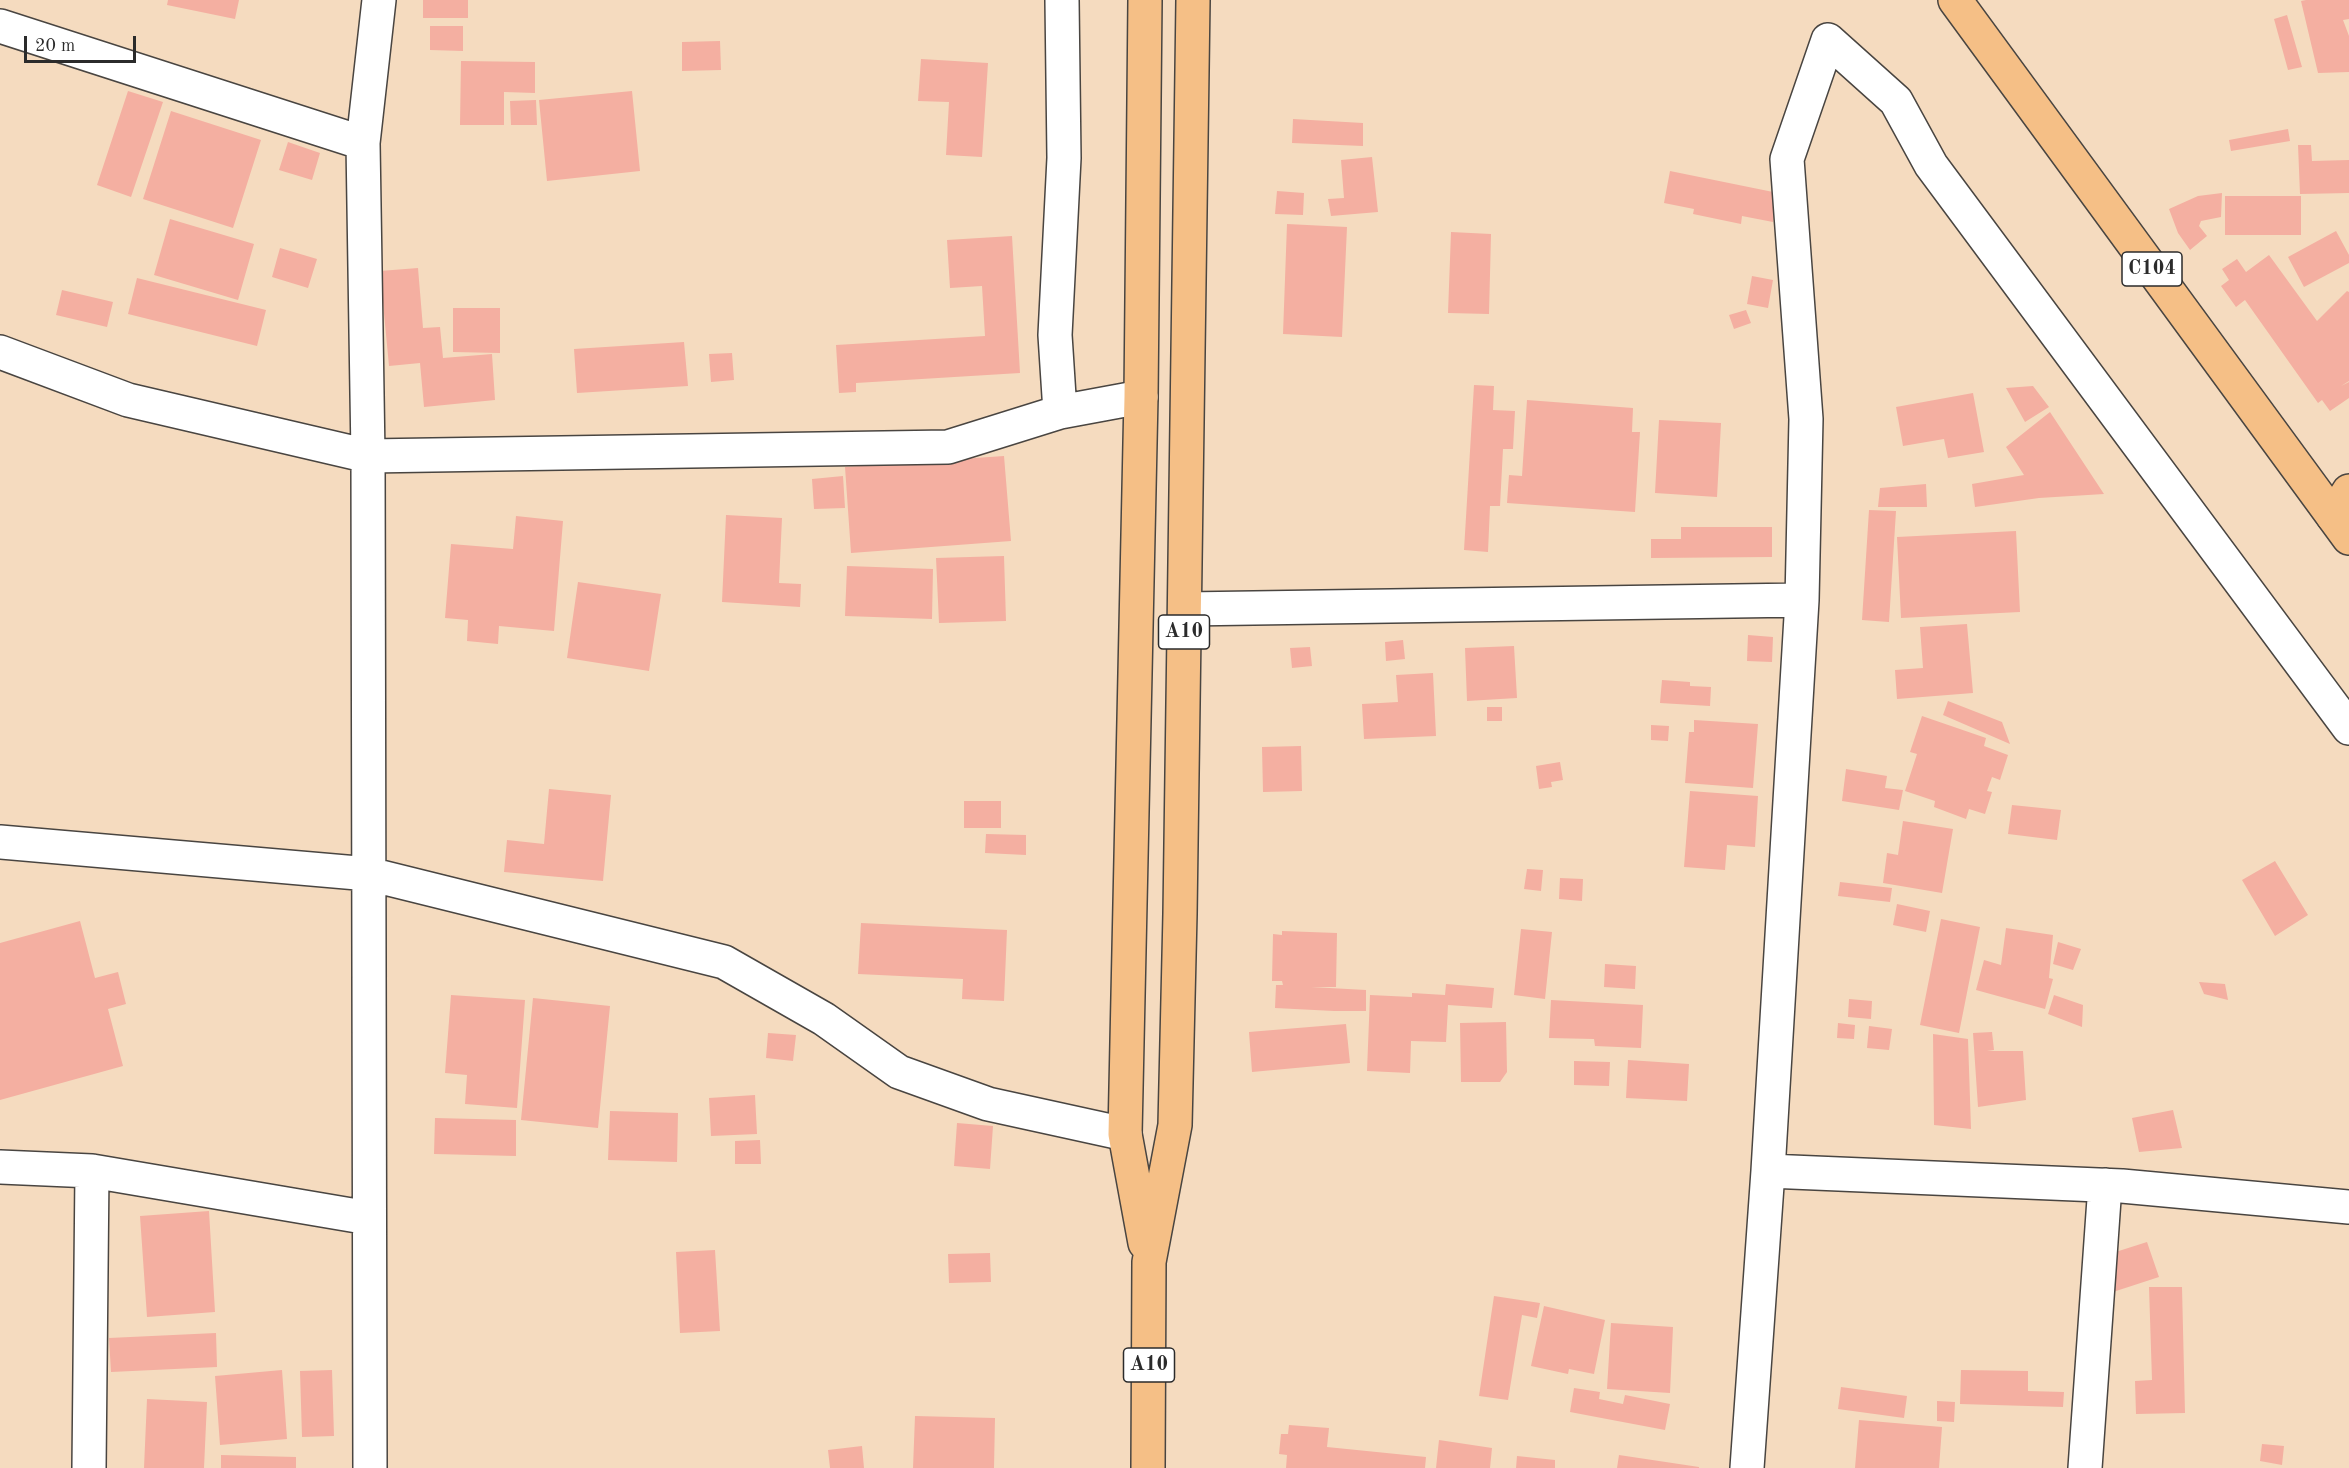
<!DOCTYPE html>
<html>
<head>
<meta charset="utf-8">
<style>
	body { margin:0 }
	#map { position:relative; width:2349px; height:1468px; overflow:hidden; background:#f5dbbf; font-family:"Old Standard TT",serif }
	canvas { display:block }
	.scale { position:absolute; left:24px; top:36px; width:112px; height:27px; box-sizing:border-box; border:3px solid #2b2b2b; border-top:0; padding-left:8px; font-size:18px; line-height:21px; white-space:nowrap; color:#2b2b2b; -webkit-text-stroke:4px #fff; paint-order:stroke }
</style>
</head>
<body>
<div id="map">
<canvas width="2349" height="1468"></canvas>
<div class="scale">20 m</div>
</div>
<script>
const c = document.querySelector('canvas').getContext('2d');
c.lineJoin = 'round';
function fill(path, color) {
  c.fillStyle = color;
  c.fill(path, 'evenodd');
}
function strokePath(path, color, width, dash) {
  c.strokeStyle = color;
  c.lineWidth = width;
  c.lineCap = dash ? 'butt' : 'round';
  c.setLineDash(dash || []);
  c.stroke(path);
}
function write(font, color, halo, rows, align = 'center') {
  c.font = font + ' "Old Standard TT",serif';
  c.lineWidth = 6;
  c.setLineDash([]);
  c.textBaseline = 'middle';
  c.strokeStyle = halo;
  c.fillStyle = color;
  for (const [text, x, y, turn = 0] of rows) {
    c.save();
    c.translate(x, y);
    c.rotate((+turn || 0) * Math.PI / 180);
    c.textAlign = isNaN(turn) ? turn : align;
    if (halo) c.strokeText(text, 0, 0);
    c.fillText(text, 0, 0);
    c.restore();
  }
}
fill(new Path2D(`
	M168,0H239L235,19L167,5Z
	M423,0H468V18H423Z
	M2306,0H2349V19L2343,20L2349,36V72L2318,73L2301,1Z
	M2287,15L2302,67L2288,70L2274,19Z
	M430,26H463V51L430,50Z
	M720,41L721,70L682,71V42Z
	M921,59L988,63L982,157L946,155L949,102L918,101Z
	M461,61L535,62V93L504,92V125H460Z
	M128,91L163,102L131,197L97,185Z
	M632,91L640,171L547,181L539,100Z
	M536,100L537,125H511L510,101Z
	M171,111L261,140L233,228L143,199Z
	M1293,119L1363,123V146L1292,143Z
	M2288,129L2290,141L2231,151L2229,140Z
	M288,142L320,153L312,180L279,170Z
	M2298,145H2311L2312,161L2349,160V193L2300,194Z
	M1372,157L1378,212L1331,216L1328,199L1344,198L1341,160Z
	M1670,171L1778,193L1773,222L1742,216L1741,224L1693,214L1694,209L1664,203Z
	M1277,191L1304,193L1303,215L1275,214Z
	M2222,193L2221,217L2201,221L2199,226L2207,236L2190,250L2178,233L2169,209L2198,196Z
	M2225,196H2301V235H2225Z
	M170,219L254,244L238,300L154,275Z
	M1287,224L1347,227L1342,337L1283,334Z
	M2336,231L2349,255V263L2304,287L2288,257Z
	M1451,232L1491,234L1489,314L1448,313Z
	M1012,236L1020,373L856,383V392L839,393L836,345L985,336L982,286L950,288L947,240Z
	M280,248L317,259L308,288L272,277Z
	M2269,255L2317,321L2347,291L2349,292V381L2341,386L2349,382V398L2330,411L2322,400L2318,403L2245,300L2236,307L2221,286L2229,280L2222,269L2237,259L2246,272Z
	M418,268L423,328L440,327L443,358L492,354L495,400L424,407L420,363L389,366L380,271Z
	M1752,276L1773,280L1768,308L1747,304Z
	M137,278L266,310L257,346L128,314Z
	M62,290L113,302L107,327L56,315Z
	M453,308H500V353L453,352Z
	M1746,310L1751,323L1734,329L1729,315Z
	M684,342L688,386L577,393L574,349Z
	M732,353L734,380L711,382L709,354Z
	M1474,385L1494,386L1493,410L1515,411L1513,449H1503L1500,506H1490L1488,552L1464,550Z
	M2033,386L2049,407L2025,422L2006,388Z
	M1973,393L1984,452L1948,458L1944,439L1903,446L1896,407Z
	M1527,400L1633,408L1632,432H1640L1635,512L1507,503L1509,475L1522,476Z
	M2050,412L2104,494L2039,498L1975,507L1972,484L2024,475L2006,447Z
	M1659,420L1721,423L1717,497L1655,493Z
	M1004,456L1011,541L851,553L845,467Z
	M843,476L845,508L814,509L812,479Z
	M1926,484L1927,507H1878L1880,488Z
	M1869,510L1896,511L1889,622L1862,620Z
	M726,515L782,518L779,583L801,584L800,607L722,602Z
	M516,516L563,521L554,631L499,626L498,644L467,641L468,620L445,618L451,544L513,549Z
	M1681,527H1772V557L1651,558V539H1681Z
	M2016,531L2020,612L1901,618L1897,537Z
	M1004,556L1006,621L939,623L936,558Z
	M847,566L933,569L932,619L845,616Z
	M578,582L661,594L649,671L567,658Z
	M1967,624L1973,693L1897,699L1895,670L1923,668L1920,627Z
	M1748,635L1773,637L1772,662L1747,661Z
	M1403,640L1405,659L1386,661L1385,642Z
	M1514,646L1517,698L1467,701L1465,648Z
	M1310,647L1312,666L1292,668L1290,648Z
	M1433,673L1436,736L1364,739L1362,704L1398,702L1396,675Z
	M1662,680L1690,682V686L1711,687L1710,706L1660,703Z
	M1948,701L2002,722L2010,744L1943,715Z
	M1487,707H1502V721H1487Z
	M1922,716L1986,738L1984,746L2008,755L2000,780L1992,777L1987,791L1992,792L1985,814L1969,809L1966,819L1934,807L1935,801L1905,791L1917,754L1910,752Z
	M1694,720L1758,724L1753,788L1685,783L1689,732H1694Z
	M1651,725L1669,726L1668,741L1651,740Z
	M1301,746L1302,791L1263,792L1262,747Z
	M1560,762L1563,780L1551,782L1552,787L1539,789L1536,766Z
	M1846,769L1887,776L1885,788L1903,790L1899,810L1842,801Z
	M549,789L611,795L603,881L504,872L507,840L544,844Z
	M1690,791L1758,796L1755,847L1727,845L1725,870L1684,867Z
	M964,801H1001V828H964Z
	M2012,805L2061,810L2057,840L2008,834Z
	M1903,821L1953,829L1942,893L1883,883L1887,853L1898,855Z
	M986,834L1026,835V855L985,853Z
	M2275,861L2308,915L2275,936L2242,880Z
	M1527,869L1543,870L1541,891L1524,889Z
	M1560,878L1583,879L1582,901L1559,899Z
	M1840,882L1892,888L1890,902L1838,896Z
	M1897,904L1930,911L1926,932L1893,925Z
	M1941,919L1980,927L1959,1033L1920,1025Z
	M80,921L95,978L118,972L126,1004L108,1009L123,1066L0,1100V943Z
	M861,923L1007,930L1004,1001L962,999L963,979L858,974Z
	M2006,928L2053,935L2049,978L2053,979L2045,1009L1976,990L1984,960L2001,965Z
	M1521,929L1552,932L1545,999L1514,995Z
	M1282,931L1337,933L1336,987H1311L1366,990V1011H1334L1275,1008L1276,985H1283L1282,981H1272L1273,934L1282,935Z
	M2058,942L2081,949L2073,970L2053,964Z
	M1605,964L1636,966L1635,989L1604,987Z
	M2199,982L2225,984L2228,1000L2204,994Z
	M1446,984L1494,988L1492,1008L1448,1005L1446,1042L1411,1041L1410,1073L1367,1071L1370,995L1412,997V993L1445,995Z
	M451,995L525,1000L517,1108L465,1104L467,1075L445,1073Z
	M2054,995L2083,1005L2082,1027L2048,1014Z
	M533,998L610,1006L598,1128L521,1120Z
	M1849,999L1872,1001L1871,1019L1848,1017Z
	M1551,1000L1643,1005L1641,1048L1595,1046L1594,1039L1549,1038Z
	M1506,1022L1507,1072L1500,1082H1461L1460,1023Z
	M1838,1023L1855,1025L1854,1039L1837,1038Z
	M1346,1024L1350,1063L1252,1072L1249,1032Z
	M1869,1026L1892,1029L1889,1050L1867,1048Z
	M1992,1032L1994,1050L1987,1051H2023L2026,1100L1978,1107L1973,1033Z
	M768,1033L796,1035L793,1061L766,1058Z
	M1933,1034L1968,1039L1971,1129L1934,1125Z
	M1628,1060L1689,1064L1687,1101L1626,1098Z
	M1574,1061L1610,1062L1609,1086L1574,1085Z
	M755,1095L757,1134L711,1136L709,1098Z
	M2173,1110L2182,1148L2139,1152L2132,1118Z
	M610,1111L678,1113L677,1162L608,1160Z
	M435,1118L516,1120V1156L434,1154Z
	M957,1123L993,1126L990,1169L954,1166Z
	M760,1140L761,1164H735V1141Z
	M209,1211L215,1312L147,1317L140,1216Z
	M2147,1242L2159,1277L2113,1292L2103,1256Z
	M715,1250L720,1331L680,1333L676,1252Z
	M990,1253L991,1282L949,1283L948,1254Z
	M2149,1287H2182L2185,1413L2136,1414L2135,1381L2152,1380Z
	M1494,1296L1540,1303L1537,1318L1522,1315L1508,1400L1479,1396Z
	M1544,1306L1605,1320L1594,1374L1569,1369L1568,1374L1531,1366Z
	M1611,1323L1673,1327L1670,1393L1607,1389Z
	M216,1333L217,1367L111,1372L109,1338Z
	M282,1370L287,1439L220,1445L215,1376Z
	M332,1370L334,1436L302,1437L300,1371Z
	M1961,1370L2028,1371V1391L2064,1392L2063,1407L1960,1404Z
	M1841,1387L1907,1396L1904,1418L1838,1409Z
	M1574,1388L1600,1392L1599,1399L1623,1404L1625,1395L1670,1404L1665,1430L1570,1412Z
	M147,1399L207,1402L204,1468H144Z
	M1937,1401L1955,1402L1954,1422L1937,1421Z
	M915,1416L995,1418L994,1468H913Z
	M1859,1420L1942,1427L1939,1468H1855Z
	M1289,1425L1329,1428L1327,1447L1426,1457L1425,1468H1286L1287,1455L1279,1454L1281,1434H1288Z
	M1439,1440L1492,1448L1490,1468H1436Z
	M2262,1444L2284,1446L2282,1465L2260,1461Z
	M862,1446L864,1468H830L828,1450Z
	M221,1455L296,1457V1468H221Z
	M1619,1455L1699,1467V1468H1617Z
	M1517,1456L1555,1460V1468H1516Z`), '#f4afa1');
const minor = new Path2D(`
	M0,26L363,143
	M0,352L128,400L368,456L948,447L1060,412L1055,335L1064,158L1062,0
	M1060,412L1141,397
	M1185,609L1802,600
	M0,842L369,874L724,962L824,1019L899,1072L988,1104L1125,1134
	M0,1167L92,1171L369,1218
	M1768,1171L2122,1186L2349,1207
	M89,1468L92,1171
	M370,1468L368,456L363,143L379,0
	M1747,1468L1768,1171L1802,600L1806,419L1787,159L1828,40L1896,101L1931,165L2349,728
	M2085,1468L2105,1185`);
const major = new Path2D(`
	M2333,516L2349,491`);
const highway = new Path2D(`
	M1145,0L1141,397L1125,1134L1145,1243
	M1955,0L2349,538
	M1148,1468L1149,1262L1175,1125L1180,914L1193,0`);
strokePath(minor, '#494541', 36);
strokePath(major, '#494541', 36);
strokePath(highway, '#494541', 36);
strokePath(minor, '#fff', 33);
strokePath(major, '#f5bf86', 33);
strokePath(highway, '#f5bf86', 33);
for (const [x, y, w] of [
	[2152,269,60],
	[1184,632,51],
	[1149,1365,51]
]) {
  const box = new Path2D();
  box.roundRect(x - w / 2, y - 17, w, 34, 4.5);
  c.fillStyle = '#fff';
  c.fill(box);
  strokePath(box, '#2b2b2b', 1.5);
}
write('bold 20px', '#2b2b2b', null, [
	["C104",2152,269],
	["A10",1184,632],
	["A10",1149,1365]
]);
</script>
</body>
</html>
